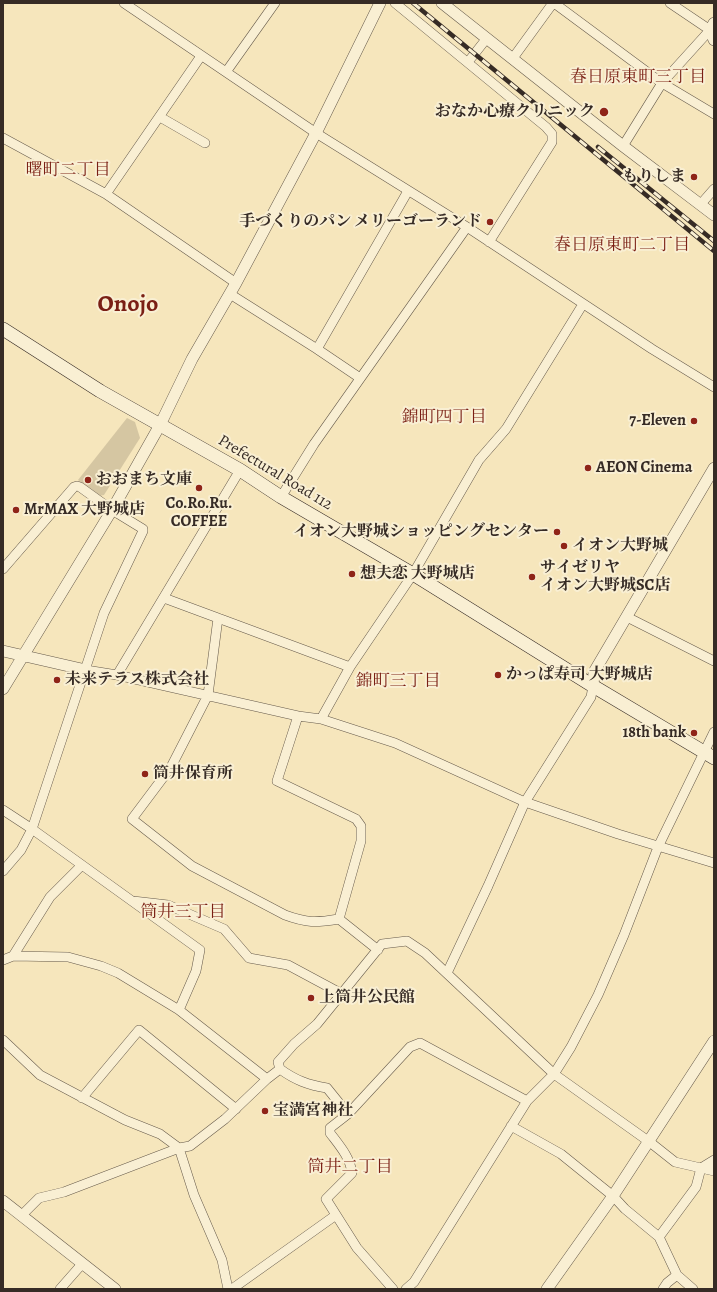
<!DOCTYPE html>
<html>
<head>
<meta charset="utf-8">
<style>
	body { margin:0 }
	#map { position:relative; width:717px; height:1292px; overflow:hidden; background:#f6e6bc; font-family:Alegreya,serif }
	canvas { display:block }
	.frame { position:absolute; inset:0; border:4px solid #362b25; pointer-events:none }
</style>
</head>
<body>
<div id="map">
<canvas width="717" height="1292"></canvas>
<div class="frame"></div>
</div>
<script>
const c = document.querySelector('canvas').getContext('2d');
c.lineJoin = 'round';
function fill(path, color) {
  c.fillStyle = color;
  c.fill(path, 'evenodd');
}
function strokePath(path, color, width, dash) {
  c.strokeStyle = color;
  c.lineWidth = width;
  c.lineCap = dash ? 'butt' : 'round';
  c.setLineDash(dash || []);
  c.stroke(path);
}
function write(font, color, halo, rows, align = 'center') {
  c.font = font + ' Alegreya,"Noto Serif JP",serif';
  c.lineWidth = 4;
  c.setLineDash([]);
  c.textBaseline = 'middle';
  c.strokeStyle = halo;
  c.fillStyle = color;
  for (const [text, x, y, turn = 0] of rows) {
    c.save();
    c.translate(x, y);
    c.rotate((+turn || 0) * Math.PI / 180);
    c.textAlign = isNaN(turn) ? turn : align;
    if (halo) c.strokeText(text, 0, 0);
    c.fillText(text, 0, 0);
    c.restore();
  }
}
fill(new Path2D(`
	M127,418L135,422L140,438L104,495L99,496L78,480Z`), '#d5c6a2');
const minor = new Path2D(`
	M124,3L316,133L467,227L652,349L714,387
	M395,3L546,127L552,134V142L489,242
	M554,3L662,83L714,114
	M670,3L710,30
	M513,58L553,3
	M468,62L487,38
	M226,72L275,3
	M160,117L205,143
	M3,138L106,194L236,283
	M623,146L662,83L710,30L714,29
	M106,194L201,56
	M700,205L714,189
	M230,294L317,349L360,378
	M317,349L408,191
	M281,497L314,444L467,227
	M3,569L74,487L77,486L80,487L112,510L143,529V531L104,613L32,829L21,850L3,871
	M164,598L350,667
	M627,617L714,661
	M218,618L208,695L171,767L132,819L192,866L285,915C307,923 315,923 339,919L378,950
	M86,670L117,675L298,716L321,719L395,743L525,802L618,834L714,863
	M117,675L240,470
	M298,716L277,781L356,819L361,826V841L339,919
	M321,719L350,667L413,574L479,460L506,429L583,304
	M3,810L32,829L200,950L196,971L179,1010
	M133,901L168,905L224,929L249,958L288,965L342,994
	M13,956L50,897L82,865
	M3,960L13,956L68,957L101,966L118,973L179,1010L267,1079
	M447,973L488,886L525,802L591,697L593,686
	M3,1040L40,1075L125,1120L160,1134L179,1148L194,1195L222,1260L228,1289
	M82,1098L139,1030L236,1109
	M348,1114L327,1088C308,1085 295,1080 280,1069L278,1062L294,1044L317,1024L382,944L407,941L425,953L554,1074L651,1143L675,1162L714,1171
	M511,1126L561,1154L613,1196L625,1209L659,1237L677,1275L693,1289
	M21,1216L39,1198L64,1192L179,1148L190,1146L225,1119L267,1079L280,1069
	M659,1237L696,1187L701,1168L714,1160
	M60,1289L82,1264
	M232,1289L336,1215
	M393,1289L357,1248L326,1199L352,1173C350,1157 339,1145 330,1133V1128L348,1114L410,1047L420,1043L527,1101
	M406,1289L414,1282L527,1101L554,1074L571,1047L598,995L624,935L658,847L714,732
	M663,1289L667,1283L677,1275`);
const tertiary = new Path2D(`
	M442,3L623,146L714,215
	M714,23L710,30L714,40
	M3,651L86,670
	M593,686L594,672L714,468
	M3,689L112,510L160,425L192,359L236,283L316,133L380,3
	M3,1201L115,1289
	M547,1289L613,1196L714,1041`);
const secondary = new Path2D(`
	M3,329L100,391L240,470L281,497L413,574L593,686L714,758`);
strokePath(minor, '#665a4b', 10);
strokePath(tertiary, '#665a4b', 12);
strokePath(secondary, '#362b25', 14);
strokePath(minor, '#f9efd3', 9);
strokePath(tertiary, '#f9efd3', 11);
strokePath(secondary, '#f9efd3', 13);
const rail = new Path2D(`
	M413,3L714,251
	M598,147L714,241`);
strokePath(rail, '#362b25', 4.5);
strokePath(rail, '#f9efd3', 3, [9]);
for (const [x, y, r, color] of [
	[604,112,5,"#8f2418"],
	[694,177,4,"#8f2418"],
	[490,222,4,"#8f2418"],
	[694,421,4,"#8f2418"],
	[588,468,4,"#8f2418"],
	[88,480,4,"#8f2418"],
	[199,488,4,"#8f2418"],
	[16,510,4,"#8f2418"],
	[557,532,4,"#8f2418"],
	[564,546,4,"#8f2418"],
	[352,574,4,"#8f2418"],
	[532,577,4,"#8f2418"],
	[498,675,4,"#8f2418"],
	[57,680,4,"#8f2418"],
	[694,733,4,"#8f2418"],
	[145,774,4,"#8f2418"],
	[311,998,4,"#8f2418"],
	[265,1111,4,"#8f2418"]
]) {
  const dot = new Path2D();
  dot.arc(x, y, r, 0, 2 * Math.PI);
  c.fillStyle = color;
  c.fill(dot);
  strokePath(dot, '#f9efd3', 1.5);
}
write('bold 16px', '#362b25', '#f9efd3', [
	["おなか心療クリニック",595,112,"right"],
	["もりしま",686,177,"right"],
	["手づくりのパン メリーゴーランド",482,222,"right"],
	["7-Eleven",686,421,"right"],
	["AEON Cinema",596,468],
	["おおまち文庫",96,480],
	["Co.Ro.Ru.",199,504,"center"],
	["COFFEE",199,522,"center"],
	["MrMAX 大野城店",24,510],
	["イオン大野城ショッピングセンター",549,532,"right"],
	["イオン大野城",572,546],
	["サイゼリヤ",540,568],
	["イオン大野城SC店",540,586],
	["想夫恋 大野城店",360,574],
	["かっぱ寿司 大野城店",506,675],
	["未来テラス株式会社",65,680],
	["18th bank",686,733,"right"],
	["筒井保育所",153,774],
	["上筒井公民館",319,998],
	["宝満宮神社",273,1111]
], 'left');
write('16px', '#362b25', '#f9efd3', [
	["Prefectural Road 112",275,473,31]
]);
write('17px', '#7a1f14', '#f9efd3', [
	["春日原東町三丁目",638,78],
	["曙町二丁目",68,171],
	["春日原東町二丁目",622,246],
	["錦町四丁目",444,418],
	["錦町三丁目",398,682],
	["筒井三丁目",183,913],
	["筒井二丁目",350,1168]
]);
write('bold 24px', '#7a1f14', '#f9efd3', [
	["Onojo",128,305]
]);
</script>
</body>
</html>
